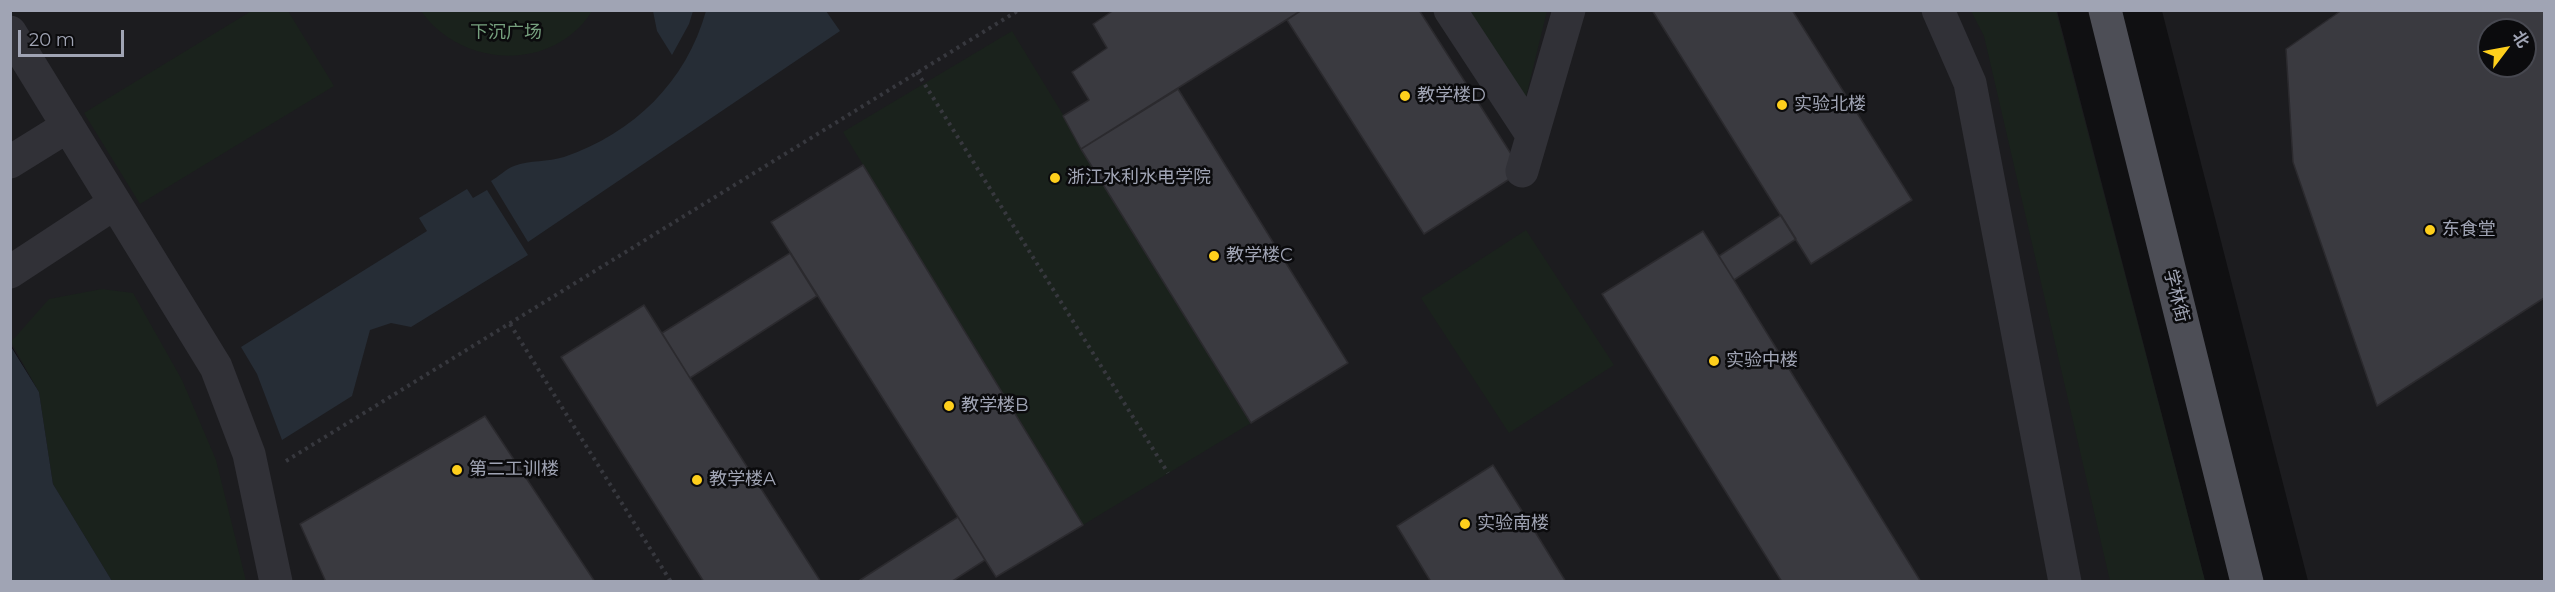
<!DOCTYPE html>
<html>
<head>
<meta charset="utf-8">
<style>
	body { margin:0 }
	#map { position:relative; width:2555px; height:592px; overflow:hidden; background:#101012; font-family:Montserrat,"Noto Sans SC",sans-serif }
	canvas { display:block }
	.frame { position:absolute; inset:0; border:12px solid #a0a4b4; pointer-events:none }
	.north { position:absolute; left:2477px; top:18px; width:60px; height:60px; box-sizing:border-box; background:#0b0b0d; border:2px solid #474850; border-radius:50%; rotate:58deg; font-size:16px; font-weight:700; line-height:24px; text-align:center; color:#a0a4b4 }
	.north::after { content:''; display:block; margin:auto; width:21px; height:27px; background:#fecf1c; clip-path:polygon(50% 0,100% 100%,50% 72%,0 100%) }
	.scale { position:absolute; left:18px; top:30px; width:106px; height:27px; box-sizing:border-box; border:3px solid #a0a4b4; border-top:0; padding-left:8px; font-size:18px; line-height:21px; white-space:nowrap; color:#a0a4b4; -webkit-text-stroke:4px #0b0b0d; paint-order:stroke }
</style>
</head>
<body>
<div id="map">
<canvas width="2555" height="592"></canvas>
<div class="frame"></div>
<div class="north">北</div>
<div class="scale">20 m</div>
</div>
<script>
const c = document.querySelector('canvas').getContext('2d');
c.lineJoin = 'round';
function fill(path, color) {
  c.fillStyle = color;
  c.fill(path, 'evenodd');
}
function strokePath(path, color, width, dash) {
  c.strokeStyle = color;
  c.lineWidth = width;
  c.lineCap = dash ? 'butt' : 'round';
  c.setLineDash(dash || []);
  c.stroke(path);
}
function write(font, color, halo, rows, align = 'center') {
  c.font = font + ' Montserrat,"Noto Sans SC",sans-serif';
  c.lineWidth = 5;
  c.setLineDash([]);
  c.textBaseline = 'middle';
  c.strokeStyle = halo;
  c.fillStyle = color;
  for (const [text, x, y, turn = 0] of rows) {
    c.save();
    c.translate(x, y);
    c.rotate((+turn || 0) * Math.PI / 180);
    c.textAlign = isNaN(turn) ? turn : align;
    if (halo) c.strokeText(text, 0, 0);
    c.fillText(text, 0, 0);
    c.restore();
  }
}
fill(new Path2D(`
	M11,11H2057L2205,581H112L53,484L39,392L11,345Z
	M2162,11H2544V581H2308ZM2489,30H2525V66H2489Z`), '#1c1c1f');
fill(new Path2D(`
	M253,10L288,11L334,86L140,204L84,113Z
	M421,11H592C553,73 461,68 421,11Z
	M1450,11H1547L1521,117Z
	M1971,11H2056L2205,581H2110L1984,36Z
	M1012,31L1251,423L1083,525L843,132Z
	M1526,230L1614,365L1509,433L1421,298Z
	M102,289L133,293L182,380L216,460L246,581H112L53,484L39,392L11,342L49,299Z`), '#1a221c');
fill(new Path2D(`
	M653,11H693L689,24L672,55L657,31Z
	M706,11H826L840,31L528,242L491,181C498,177 506,169 514,166C530,160 548,162 564,157C634,133 686,82 706,11Z
	M467,189L473,198L487,190L528,255L411,327L391,323L370,330L352,396L282,440L257,374L241,347L427,231L419,218Z
	M10,345L39,392L53,484L112,581H11Z`), '#262d36');
const building = new Path2D(`
	M1114,10H1302L1081,149L1063,116L1089,100L1072,72L1107,48L1093,24Z
	M1302,10H1419L1522,171L1424,234L1287,20Z
	M1652,10H1792L1912,200L1811,264Z
	M2342,10H2544V298L2377,406L2293,162L2286,49ZM2489,30H2525V66H2489Z
	M1178,89L1348,363L1251,423L1081,149Z
	M863,165L1083,525L996,577L771,222Z
	M1781,215L1796,239L1734,280L1719,256Z
	M1703,231L1734,280L1921,582H1782L1602,294Z
	M790,253L817,296L690,378L662,333Z
	M644,305L690,378L821,582H704L561,357Z
	M485,416L595,582H326L300,524Z
	M1493,465L1529,522L1566,582H1431L1397,526Z
	M958,517L985,560L951,582H857Z`);
fill(building, '#3a3a40');
strokePath(building, '#2b2a2e', 1.5);
strokePath(new Path2D(`
	M917,72L1168,473
	M510,324L671,582
	M286,461L1019,10`), '#37383e', 4, [3, 4.5]);
strokePath(new Path2D(`
	M1450,10L1532,135
	M1938,10L1970,83L2065,582
	M10,32L216,367L249,454L276,582
	M10,162L68,126
	M1522,171L1569,10
	M10,272L115,203`), '#313137', 33);
strokePath(new Path2D(`
	M2105,10L2247,582`), '#4d4e56', 33);
for (const [x, y, r, color] of [
	[1405,96,6,"#fecf1c"],
	[1782,105,6,"#fecf1c"],
	[1055,178,6,"#fecf1c"],
	[2430,230,6,"#fecf1c"],
	[1214,256,6,"#fecf1c"],
	[1714,361,6,"#fecf1c"],
	[949,406,6,"#fecf1c"],
	[457,470,6,"#fecf1c"],
	[697,480,6,"#fecf1c"],
	[1465,524,6,"#fecf1c"]
]) {
  const dot = new Path2D();
  dot.arc(x, y, r, 0, 2 * Math.PI);
  c.fillStyle = color;
  c.fill(dot);
  strokePath(dot, '#0b0b0d', 2);
}
write('18px', '#76a07e', '#0b0b0d', [
	["下沉广场",506,33]
]);
write('18px', '#a0a4b4', '#0b0b0d', [
	["教学楼D",1417,96],
	["实验北楼",1794,105],
	["浙江水利水电学院",1067,178],
	["东食堂",2442,230],
	["教学楼C",1226,256],
	["实验中楼",1726,361],
	["教学楼B",961,406],
	["第二工训楼",469,470],
	["教学楼A",709,480],
	["实验南楼",1477,524]
], 'left');
write('18px', '#a0a4b4', '#0b0b0d', [
	["学林街",2176,296,76]
]);
</script>
</body>
</html>
